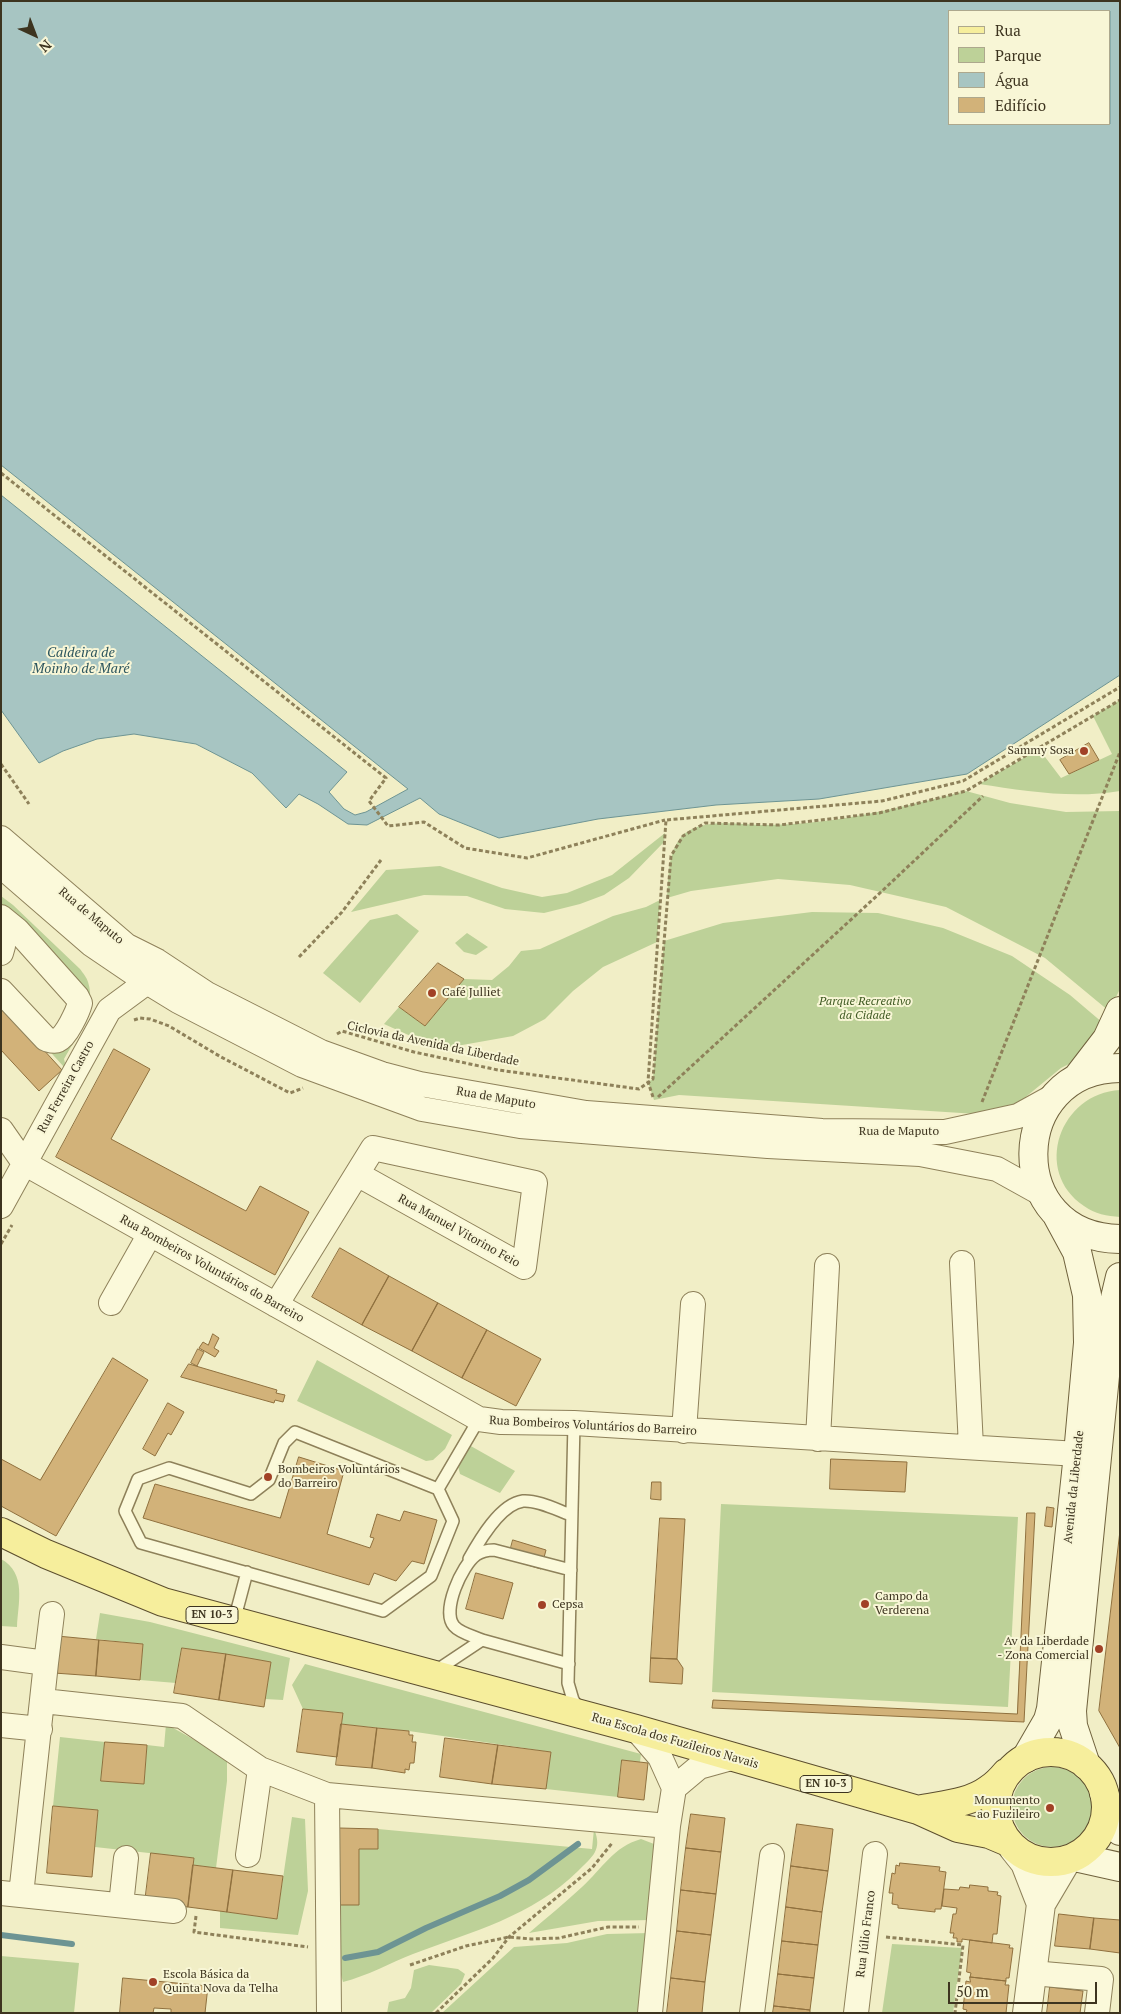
<!DOCTYPE html>
<html>
<head>
<meta charset="utf-8">
<style>
	body { margin:0 }
	#map { position:relative; width:1121px; height:2014px; overflow:hidden; background:#f1eec6; font-family:"PT Serif",serif }
	canvas { display:block }
	.frame { position:absolute; inset:0; border:2px solid #3d341f; pointer-events:none }
	.legend { position:absolute; left:948px; top:10px; width:162px; height:115px; box-sizing:border-box; background:#f8f6d6; border:1px solid #ada88d; margin:0; padding:6px 9px; list-style:none; font-size:15px; color:#3d341f }
	.legend li { display:flex; align-items:center; gap:10px; height:25px }
	.legend b { width:25px; border:1px solid #ada88d }
	.north { position:absolute; left:10px; top:10px; width:50px; height:50px; -webkit-text-stroke:4px #f8f6d6; paint-order:stroke; rotate:137deg; font-size:14px; font-weight:700; line-height:20px; text-align:center; color:#3d341f }
	.north::after { content:''; display:block; margin:auto; width:18px; height:22px; background:#3d341f; clip-path:polygon(50% 0,100% 100%,50% 72%,0 100%) }
	.scale { position:absolute; left:948px; top:1982px; width:149px; height:22px; box-sizing:border-box; border:2px solid #3d341f; border-top:0; padding-left:6px; font-size:15px; line-height:18px; white-space:nowrap; color:#3d341f; -webkit-text-stroke:4px #f8f6d6; paint-order:stroke }
</style>
</head>
<body>
<div id="map">
<canvas width="1121" height="2014"></canvas>
<div class="frame"></div>
<ul class="legend">
<li><b style="height:6px;background:#f6ee9c"></b>Rua</li>
<li><b style="height:14px;background:#bdd198"></b>Parque</li>
<li><b style="height:14px;background:#a7c5c2"></b>Água</li>
<li><b style="height:14px;background:#d2b279"></b>Edifício</li>
</ul>
<div class="north">N</div>
<div class="scale">50 m</div>
</div>
<script>
const c = document.querySelector('canvas').getContext('2d');
c.lineJoin = 'round';
function fill(path, color) {
  c.fillStyle = color;
  c.fill(path, 'evenodd');
}
function strokePath(path, color, width, dash) {
  c.strokeStyle = color;
  c.lineWidth = width;
  c.lineCap = dash ? 'butt' : 'round';
  c.setLineDash(dash || []);
  c.stroke(path);
}
function write(font, color, halo, rows, align = 'center') {
  c.font = font + ' "PT Serif",serif';
  c.lineWidth = 4;
  c.setLineDash([]);
  c.textBaseline = 'middle';
  c.strokeStyle = halo;
  c.fillStyle = color;
  for (const [text, x, y, turn = 0] of rows) {
    c.save();
    c.translate(x, y);
    c.rotate((+turn || 0) * Math.PI / 180);
    c.textAlign = isNaN(turn) ? turn : align;
    if (halo) c.strokeText(text, 0, 0);
    c.fillText(text, 0, 0);
    c.restore();
  }
}
fill(new Path2D(`
	M1120,700V791C1073,799 1025,791 979,784L1039,749L1061,778L1112,754L1093,716Z
	M966,791L1010,803L1066,812L1120,811V989L1109,1011L1045,958L946,907L850,885L778,879L691,891L667,898C669,877 667,853 682,836C700,818 736,824 759,825C829,826 899,808 966,791Z
	M665,833L664,842L629,878L604,895L580,904L544,913L505,909L467,896L424,895L351,912L386,870L440,866L502,888L542,897L567,893L612,875Z
	M1,896L13,905L80,969C83,973 87,978 88,982C97,1008 76,1038 64,1059L65,1063L64,1067L44,1045L84,1007L1,910Z
	M660,900L657,942L603,967L573,991L545,1019L513,1036L451,1047L415,1038L384,1024L399,1007L425,1026L464,979L492,980L509,966L521,951L540,949L613,916L646,907Z
	M812,912L878,913L943,928L1012,956L1070,995L1103,1023L1079,1059L1061,1068L1022,1100L1003,1109L977,1114L679,1095L654,1100L648,1082L653,1079L664,941L723,923Z
	M397,914L419,931L360,1003L323,973L370,920Z
	M467,933L488,947L476,955L464,952L455,943Z
	M1120,1090V1217C1107,1216 1095,1214 1084,1206C1032,1171 1060,1093 1120,1090Z
	M317,1360L452,1435L445,1449L433,1460L426,1461L297,1401Z
	M469,1445L515,1471L500,1493L460,1474L458,1466Z
	M721,1504L1018,1517L1008,1707L712,1692Z
	M1,1559C27,1573 18,1603 17,1627L1,1626Z
	M100,1613L150,1622L290,1658L283,1700L265,1699L271,1662L182,1648L176,1683L140,1680L143,1644L96,1639Z
	M305,1664L641,1754L640,1762L622,1760L618,1797L546,1789L551,1752L409,1731L341,1724L342,1713L303,1709L292,1685Z
	M166,1724L227,1758V1781L216,1868L193,1865L194,1858L95,1847L98,1810L53,1806L60,1737L105,1742L102,1781L144,1784L147,1745L164,1747Z
	M1012 1807a40 40 0 1 1 80 0a40 40 0 1 1-80 0Z
	M292,1817L305,1819L308,1891L298,1935L220,1928V1911L277,1919Z
	M378,1829L592,1849L594,1829C603,1850 592,1857 578,1871C533,1916 471,1932 413,1954C390,1963 367,1976 343,1982L340,1971L337,1905H359V1849H378Z
	M641,1839L654,1844L659,1850L652,1920L598,1921L529,1933C546,1918 565,1903 582,1887C603,1868 613,1847 641,1839Z
	M650,1933L642,2013H442L514,1947L567,1943L607,1934Z
	M892,1944L962,1948L953,2013H882Z
	M1,1956L79,1963L74,2013H1Z
	M429,1965L458,1969L465,1974L461,1984L431,2013H387L389,2002L405,1998L411,1988L414,1970Z`), '#bdd198');
const water = new Path2D(`
	M1,1H1120V675L967,774L819,799L716,805L598,819L499,838L439,814L420,798L367,825L348,824L318,804L299,794L286,808L252,773L196,744L134,734L97,739L63,751L39,763L1,710V495L347,772L329,792L344,809L355,815L366,812L408,789L1,465ZM950,11H1110V124H950Z`);
fill(water, '#a7c5c2');
strokePath(water, '#6d9493', 1);
strokePath(new Path2D(`
	M1,1935L72,1944
	M345,1958L378,1952L426,1928L500,1896L529,1880L578,1844`), '#6d9493', 6);
const building = new Path2D(`
	M1089,743L1099,760L1069,774L1060,760Z
	M438,963L464,979L425,1026L399,1007Z
	M1,1003L62,1070L39,1091L1,1050Z
	M114,1049L150,1069L111,1139L246,1211L260,1186L309,1212L275,1275L56,1157Z
	M340,1248L389,1276L362,1325L312,1297Z
	M389,1276L438,1303L412,1351L362,1325Z
	M438,1303L487,1330L462,1378L412,1351Z
	M487,1330L541,1359L516,1406L462,1378Z
	M213,1334L219,1338L214,1348L219,1351L215,1357L199,1348L203,1342L208,1345Z
	M198,1349L204,1352L197,1366L191,1363Z
	M113,1358L148,1380L56,1536L1,1506V1459L40,1480Z
	M189,1364L277,1390L276,1393L285,1395L283,1402L275,1400L274,1403L181,1377Z
	M168,1403L184,1412L171,1435L168,1433L155,1456L143,1449Z
	M299,1457L344,1471L327,1534L370,1548L374,1538L370,1537L377,1514L400,1521L404,1511L437,1520L424,1564L412,1561L396,1581L374,1573L369,1585L143,1518L155,1484L280,1518Z
	M831,1459L907,1462L905,1492L830,1489Z
	M652,1482H661V1500L651,1499Z
	M1047,1507L1054,1508L1052,1527L1045,1526Z
	M1027,1513H1035L1024,1722L712,1708L713,1700L1017,1714Z
	M660,1518L685,1519L677,1659L651,1658Z
	M1120,1531V1748L1099,1711Z
	M513,1540L546,1550L541,1569L508,1559Z
	M476,1573L513,1583L503,1619L466,1609Z
	M57,1636L99,1640L96,1676L54,1673Z
	M99,1640L143,1644L140,1680L96,1676Z
	M182,1648L226,1654L219,1700L174,1693Z
	M226,1654L271,1662L264,1707L219,1700Z
	M651,1658L677,1659L683,1668L682,1684L650,1682Z
	M303,1709L343,1713L337,1757L297,1752Z
	M341,1724L377,1728L372,1768L336,1765Z
	M377,1728L409,1731V1735H413L412,1742H416L414,1763H410L409,1770L405,1769V1773L372,1768Z
	M445,1738L498,1745L492,1784L440,1777Z
	M105,1742L147,1745L144,1784L101,1781Z
	M498,1745L551,1752L546,1789L492,1784Z
	M622,1760L648,1763L644,1800L618,1797Z
	M53,1806L98,1810L92,1877L47,1873Z
	M691,1814L725,1818L721,1852L686,1848Z
	M797,1824L833,1829L828,1871L791,1866Z
	M339,1828L378,1829V1849H359V1905H337Z
	M686,1848L721,1852L716,1894L681,1890Z
	M151,1853L194,1858L188,1907L145,1902Z
	M900,1863L940,1867L939,1871L946,1872L941,1909H935V1912L898,1908V1905L892,1904L893,1893H889L892,1873L895,1874L896,1865L899,1866Z
	M193,1865L233,1870L227,1912L188,1907Z
	M791,1866L828,1871L822,1912L786,1907Z
	M233,1870L283,1876L277,1919L227,1912Z
	M970,1885L988,1887V1891L998,1892L997,1895L1001,1896L997,1934H993L992,1943L962,1939V1942H957V1938H953L954,1933H950L953,1914H956L957,1908L942,1906L944,1889L959,1890L960,1887L969,1888Z
	M681,1890L716,1894L711,1935L677,1931Z
	M786,1907L822,1912L818,1945L782,1941Z
	M1059,1914L1094,1918L1090,1949L1055,1946Z
	M1094,1918L1120,1920V1953L1090,1949Z
	M677,1931L711,1935L705,1982L671,1978Z
	M970,1940L1010,1945L1009,1948H1013L1009,1978H1006V1981L970,1977L971,1973L967,1972Z
	M782,1941L818,1945L814,1978L778,1974Z
	M778,1974L814,1978L810,2010L774,2006Z
	M970,1977L1006,1981L1005,1985H1009L1006,2013H966L967,2010L963,2009L966,1981L970,1982Z
	M123,1978L208,1986L205,2013H171V2009L154,2008L153,2013H120Z
	M671,1978L705,1982L702,2013H667Z
	M1050,1987L1083,1991L1080,2013H1047Z
	M774,2006L810,2010V2013H773Z`);
fill(building, '#d2b279');
strokePath(building, '#8f703e', 1);
const service = new Path2D(`
	M574,1423L568,1683L573,1700L580,1710
	M295,1432L438,1489L453,1521L431,1576L383,1611L141,1543L125,1511L138,1479L169,1468L251,1494L269,1480L284,1443Z
	M438,1489L479,1419
	M469,1559C479,1541 500,1504 523,1501C538,1500 557,1510 571,1515
	M234,1621L247,1572
	M482,1640C473,1636 460,1633 454,1626C441,1611 462,1565 476,1555C482,1551 487,1550 494,1550L571,1570
	M434,1672L482,1640L569,1664`);
const minor = new Path2D(`
	M1,838L127,946L157,961L207,994L321,1052L382,1074L420,1084L586,1113L822,1131L945,1132L1018,1116L1056,1095
	M1,866L91,944L147,982L178,1001L302,1065L422,1109L520,1126L768,1146L920,1154L997,1169L1042,1194
	M1,917L17,930L77,997L80,1003C78,1011 66,1037 58,1040C54,1042 50,1040 46,1039L1,991
	M1,939L3,946L1,953
	M1,1130L24,1163L479,1419L501,1422L574,1423L1078,1454
	M1,1206L109,1010L147,982L162,979
	M962,1263L971,1447
	M111,1303L150,1234
	M276,1305L373,1148L535,1183L524,1267L357,1174
	M684,1431L693,1304
	M818,1439L827,1266
	M1,1657L46,1663L21,1895
	M46,1663L52,1614
	M43,1701L182,1716L260,1769L327,1795L668,1826L650,2013
	M1,1725L40,1729
	M636,1729L660,1757L674,1788L668,1826
	M674,1788L699,1767L735,1757
	M327,1795L329,2013
	M248,1855L260,1769
	M1,1893L174,1911
	M121,1905L126,1858
	M1032,1973L1101,1979L1097,2013
	M752,2013L772,1856
	M856,2013L875,1854`);
const tertiary = new Path2D(`
	M1013,1848L1025,1863L1041,1904
	M1027,2013L1041,1904L1067,1860`);
const secondary = new Path2D(`
	M1120,1068C1007,1069 1002,1237 1120,1239
	M1077,1078L1107,1039L1120,1011
	M1026,1758L1048,1720L1051,1709L1078,1454L1088,1343L1087,1295L1077,1252L1057,1215
	M1086,1765L1073,1726L1072,1711L1111,1315L1120,1277
	M1104,1793L1108,1807L1120,1831
	M1075,1857L1120,1867`);
const primary = new Path2D(`
	M1,1532L46,1554L163,1602L636,1729L918,1810L958,1828L989,1834L1008,1842
	M996 1807a55 55 0 1 1 110 0a55 55 0 1 1-110 0Z
	M918,1810C941,1805 969,1804 989,1789C995,1785 1001,1779 1006,1773`);
strokePath(service, '#8e815a', 14);
strokePath(minor, '#8e815a', 26);
strokePath(tertiary, '#8e815a', 30);
strokePath(secondary, '#70623d', 30);
strokePath(primary, '#5c4e2e', 30);
strokePath(new Path2D(`
	M1,473L386,778L369,801L388,826L424,822L465,848L527,858L665,820
	M1,764L29,804
	M299,957L342,912L381,860
	M134,1020L140,1018L150,1019L169,1026L221,1057L290,1093L303,1088
	M337,1034L342,1031L414,1052L498,1070L639,1089L653,1079L671,856L683,836L705,823L779,825L879,813L966,791L1120,700
	M653,1097L648,1082L666,820L882,801L963,781L1120,687
	M658,1097L881,892L983,796
	M982,1102L1120,752
	M1,1244L12,1225
	M196,1916L194,1932L308,1947
	M886,1937L963,1945L955,2013
	M410,1965L466,1946L509,1937L531,1939L559,1938L608,1927H639
	M436,2013L493,1958L509,1937L592,1868L613,1842`), '#8e815a', 3, [4, 2.5]);
strokePath(service, '#fbf9da', 11);
strokePath(minor, '#fbf9da', 24);
strokePath(tertiary, '#fbf9da', 28);
strokePath(secondary, '#fbf9da', 28);
strokePath(primary, '#f6ee9c', 28);
for (const [x, y, r, color] of [
	[1084,751,5,"#a14126"],
	[432,993,5,"#a14126"],
	[268,1477,5,"#a14126"],
	[865,1604,5,"#a14126"],
	[542,1605,5,"#a14126"],
	[1099,1649,5,"#a14126"],
	[1050,1808,5,"#a14126"],
	[153,1982,5,"#a14126"]
]) {
  const dot = new Path2D();
  dot.arc(x, y, r, 0, 2 * Math.PI);
  c.fillStyle = color;
  c.fill(dot);
  strokePath(dot, '#f8f6d6', 2);
}
for (const [x, y, w] of [
	[212,1615,52],
	[826,1784,52]
]) {
  const box = new Path2D();
  box.roundRect(x - w / 2, y - 8.5, w, 17, 4);
  c.fillStyle = '#f8f6d6';
  c.fill(box);
  strokePath(box, '#3d341f', 1);
}
write('bold 11px', '#3d341f', null, [
	["EN 10-3",212,1615],
	["EN 10-3",826,1784]
]);
write('12px', '#3d341f', '#f8f6d6', [
	["Sammy Sosa",1074,751,"right"],
	["Café Julliet",442,993],
	["Bombeiros Voluntários",278,1470],
	["do Barreiro",278,1484],
	["Campo da",875,1597],
	["Verderena",875,1611],
	["Cepsa",552,1605],
	["Av da Liberdade",1089,1642,"right"],
	["- Zona Comercial",1089,1656,"right"],
	["Monumento",1040,1801,"right"],
	["ao Fuzileiro",1040,1815,"right"],
	["Escola Básica da",163,1975],
	["Quinta Nova da Telha",163,1989]
], 'left');
write('12px', '#3d341f', '#f8f6d6', [
	["Rua de Maputo",91,916,40],
	["Ciclovia da Avenida da Liberdade",433,1044,12],
	["Rua Ferreira Castro",66,1087,-61],
	["Rua de Maputo",496,1098,10],
	["Rua de Maputo",899,1132],
	["Rua Manuel Vitorino Feio",459,1231,29],
	["Rua Bombeiros Voluntários do Barreiro",212,1269,29],
	["Rua Bombeiros Voluntários do Barreiro",593,1426,3],
	["Avenida da Liberdade",1074,1487,-84],
	["Rua Escola dos Fuzileiros Navais",675,1741,16],
	["Rua Júlio Franco",866,1934,-83]
]);
write('italic 12px', '#415b24', '#f8f6d6', [
	["Parque Recreativo",865,1002],
	["da Cidade",865,1016]
]);
write('italic 14px', '#2d565e', '#f8f6d6', [
	["Caldeira de",81,653],
	["Moinho de Maré",81,669]
]);
</script>
</body>
</html>
